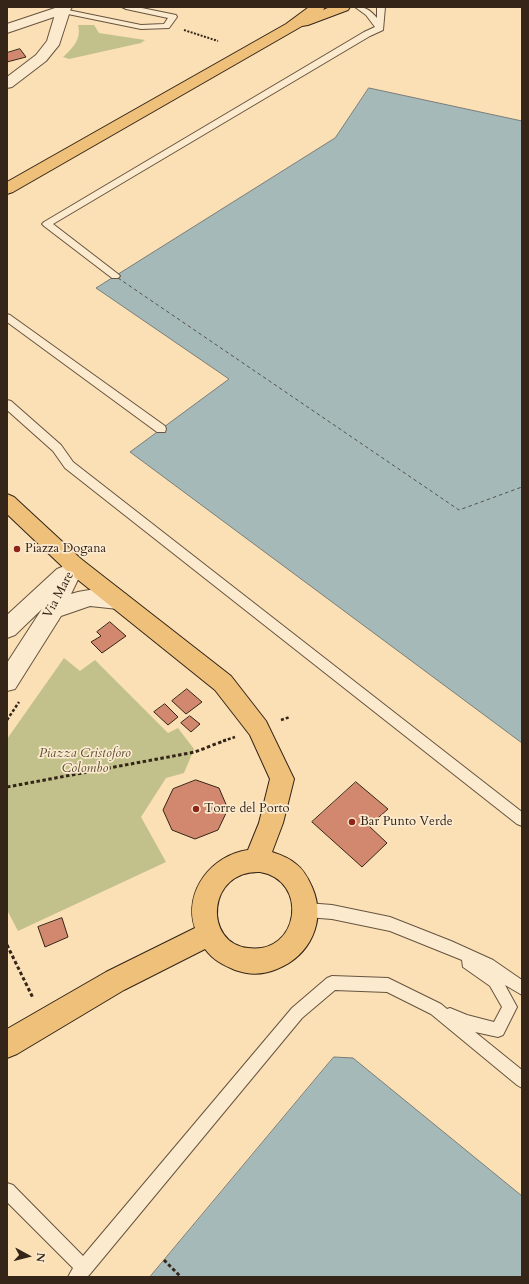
<!DOCTYPE html>
<html>
<head>
<meta charset="utf-8">
<style>
	body { margin:0 }
	#map { position:relative; width:529px; height:1284px; overflow:hidden; background:#fbdfb5; font-family:Cardo,serif }
	canvas { display:block }
	.frame { position:absolute; inset:0; border:8px solid #342518; pointer-events:none }
	.north { position:absolute; left:8px; top:1236px; width:40px; height:40px; -webkit-text-stroke:3px #fceacf; paint-order:stroke; rotate:97deg; font-size:11px; font-weight:700; line-height:16px; text-align:center; color:#342518 }
	.north::after { content:''; display:block; margin:auto; width:14px; height:18px; background:#342518; clip-path:polygon(50% 0,100% 100%,50% 72%,0 100%) }
</style>
</head>
<body>
<div id="map">
<canvas width="529" height="1284"></canvas>
<div class="frame"></div>
<div class="north">N</div>
</div>
<script>
const c = document.querySelector('canvas').getContext('2d');
c.lineJoin = 'round';
function fill(path, color) {
  c.fillStyle = color;
  c.fill(path, 'evenodd');
}
function strokePath(path, color, width, dash) {
  c.strokeStyle = color;
  c.lineWidth = width;
  c.lineCap = dash ? 'butt' : 'round';
  c.setLineDash(dash || []);
  c.stroke(path);
}
function write(font, color, halo, rows, align = 'center') {
  c.font = font + ' Cardo,serif';
  c.lineWidth = 3.5;
  c.setLineDash([]);
  c.textBaseline = 'middle';
  c.strokeStyle = halo;
  c.fillStyle = color;
  for (const [text, x, y, turn = 0] of rows) {
    c.save();
    c.translate(x, y);
    c.rotate((+turn || 0) * Math.PI / 180);
    c.textAlign = isNaN(turn) ? turn : align;
    if (halo) c.strokeText(text, 0, 0);
    c.fillText(text, 0, 0);
    c.restore();
  }
}
fill(new Path2D(`
	M78,25H94L99,33L145,40L141,43L69,59L63,57C72,49 82,39 78,25Z
	M64,658L80,671L95,660L168,733L178,728L194,749L184,773L166,778L141,817L166,862L18,931L7,910V739Z`), '#c2c18b');
const water = new Path2D(`
	M369,88L522,121V743L130,452L229,379L96,288L335,138Z
	M334,1057L353,1058L522,1196V1277H150Z`);
fill(water, '#a5b9b9');
strokePath(water, '#787e79', 1);
strokePath(new Path2D(`
	M118,278L459,510L522,487`), '#565148', 1, [3.5, 3]);
const building = new Path2D(`
	M20,49L26,57L7,62V53Z
	M110,622L126,636L102,653L91,642L101,636L97,632Z
	M187,689L202,702L186,714L172,701Z
	M165,704L178,717L168,725L154,712Z
	M190,716L200,724L191,732L181,723Z
	M196,780L219,788L228,809L218,830L195,839L172,830L163,810L173,789Z
	M356,782L388,809L369,826L387,843L362,867L312,822Z
	M62,918L68,937L45,947L38,927Z`);
fill(building, '#d2886e');
strokePath(building, '#342518', 1);
const service = new Path2D(`
	M122,7H137L176,15L177,17L169,28L141,29L63,13L59,11L63,9L141,25L164,24L168,18L126,9Z
	M355,7C366,7 370,10 377,18V7H385L383,30L370,36L53,224L118,274L120,276L118,278H112L44,226L42,224L44,222L364,32L375,27L366,15Z
	M7,314L10,315L165,426L166,429L165,432H157L7,322Z
	M7,400L11,401L61,445L73,462L522,812V826L517,824L65,468L53,451L7,410Z
	M307,903L332,905L390,917L451,941L493,960L522,980V995L505,985L517,1007L503,1035L498,1037L475,1032L522,1070V1088L517,1085L431,1014L387,992L335,990L302,1018L90,1274L87,1277H68L73,1268L7,1202V1183L13,1185L83,1256L292,1008L327,978L332,976L388,978L441,1004L447,1009L450,1008L467,1015L494,1022L502,1007L490,986L463,967L462,960L390,931L332,919L307,917L302,915L300,910L302,905Z`);
const minor = new Path2D(`
	M64,7L68,8L70,11L59,45L46,61L12,87L7,88V77L36,55L47,41L56,11L58,8Z`);
const tertiary = new Path2D(`
	M58,7H72L68,14L54,17L7,33V24Z
	M74,557L81,559L85,565L71,594C89,588 108,588 126,594L129,600L126,606L118,609L90,606L61,616L15,689L7,691V663L42,609L15,635L7,638V615L57,569L62,567L67,559Z`);
const primary = new Path2D(`
	M309,7H325L323,10L330,7H350L348,10L308,25L302,26L13,192L7,194V182L286,24Z
	M7,494L14,497L81,559L231,676L266,721L294,779L283,823L272,852C281,855 289,858 296,864C304,870 308,878 312,887C327,921 310,956 277,969C263,975 249,975 235,970C223,965 213,960 205,949L124,990L17,1054L7,1058V1029L106,972L195,928C183,891 212,855 248,850L259,823L270,779L250,735L215,690L67,571L7,514ZM260,872C309,880 300,955 248,948C203,943 207,870 260,872Z`);
strokePath(service, '#66543f', 2);
strokePath(minor, '#66543f', 2);
strokePath(tertiary, '#66543f', 2);
strokePath(primary, '#342518', 2);
strokePath(new Path2D(`
	M184,30L218,41`), '#342518', 2, [2, 1.5]);
strokePath(new Path2D(`
	M7,720L19,702
	M281,720L290,717
	M223,741L235,737`), '#342518', 2.5, [3, 2]);
strokePath(new Path2D(`
	M7,787L195,752L226,740
	M7,945L33,998
	M164,1260L181,1277`), '#342518', 3, [3.5, 2.5]);
fill(service, '#fceacf');
fill(minor, '#fceacf');
fill(tertiary, '#fceacf');
fill(primary, '#eec07a');
for (const [x, y, r, color] of [
	[17,549,4,"#8f2418"],
	[196,809,4,"#8f2418"],
	[352,822,4,"#8f2418"]
]) {
  const dot = new Path2D();
  dot.arc(x, y, r, 0, 2 * Math.PI);
  c.fillStyle = color;
  c.fill(dot);
  strokePath(dot, '#fceacf', 1.5);
}
write('13px', '#342518', '#fceacf', [
	["Piazza Dogana",25,549],
	["Torre del Porto",204,809],
	["Bar Punto Verde",360,822]
], 'left');
write('13px', '#342518', '#fceacf', [
	["Via Mare",59,595,-62]
]);
write('italic 13px', '#584c35', '#fceacf', [
	["Piazza Cristoforo",85,754],
	["Colombo",85,769]
]);
</script>
</body>
</html>
